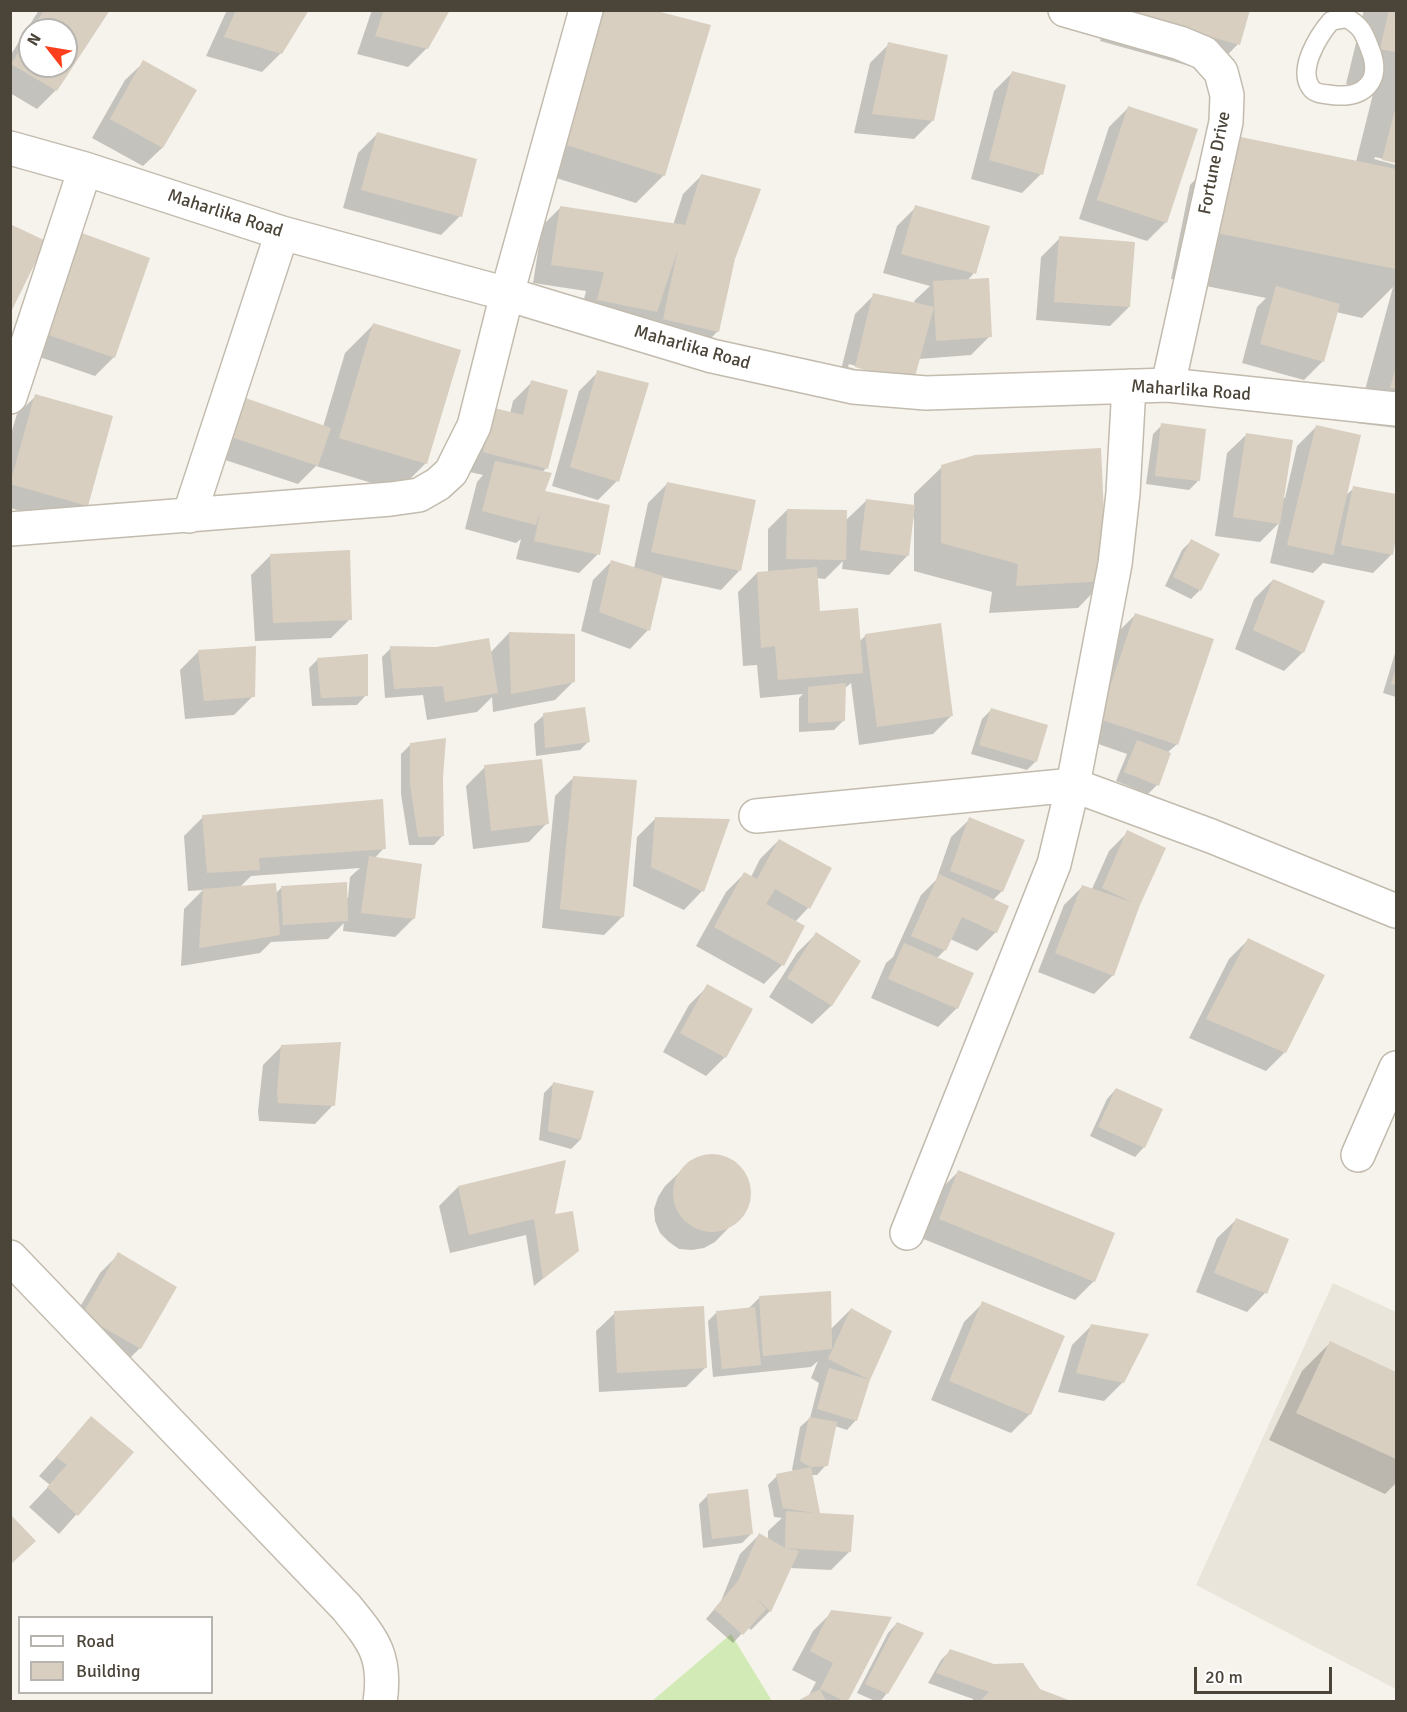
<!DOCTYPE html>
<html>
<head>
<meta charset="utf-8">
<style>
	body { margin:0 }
	#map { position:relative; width:1407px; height:1712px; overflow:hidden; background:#f6f3ec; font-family:Signika,sans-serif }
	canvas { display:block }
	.frame { position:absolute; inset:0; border:12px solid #4b4439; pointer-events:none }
	.legend { position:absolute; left:18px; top:1616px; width:195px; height:78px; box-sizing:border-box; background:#fff; border:2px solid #b7b4b0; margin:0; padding:8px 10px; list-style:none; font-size:18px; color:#4b4439 }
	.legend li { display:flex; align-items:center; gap:12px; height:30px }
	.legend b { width:30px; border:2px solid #b7b4b0 }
	.north { position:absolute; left:18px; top:18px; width:60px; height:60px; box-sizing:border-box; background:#fff; border:2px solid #b7b4b0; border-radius:50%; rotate:301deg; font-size:16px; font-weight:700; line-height:24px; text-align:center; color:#4b4439 }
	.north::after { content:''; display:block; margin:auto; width:21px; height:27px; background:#fc3f1d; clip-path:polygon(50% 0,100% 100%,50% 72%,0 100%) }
	.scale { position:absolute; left:1194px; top:1667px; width:138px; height:27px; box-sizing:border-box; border:3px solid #4b4439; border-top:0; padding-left:8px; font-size:18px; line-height:21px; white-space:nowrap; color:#4b4439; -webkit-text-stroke:4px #fff; paint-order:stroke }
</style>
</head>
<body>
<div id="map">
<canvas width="1407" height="1712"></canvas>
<div class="frame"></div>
<ul class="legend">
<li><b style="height:8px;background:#fff"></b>Road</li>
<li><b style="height:16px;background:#d8cfc1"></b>Building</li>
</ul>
<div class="north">N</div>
<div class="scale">20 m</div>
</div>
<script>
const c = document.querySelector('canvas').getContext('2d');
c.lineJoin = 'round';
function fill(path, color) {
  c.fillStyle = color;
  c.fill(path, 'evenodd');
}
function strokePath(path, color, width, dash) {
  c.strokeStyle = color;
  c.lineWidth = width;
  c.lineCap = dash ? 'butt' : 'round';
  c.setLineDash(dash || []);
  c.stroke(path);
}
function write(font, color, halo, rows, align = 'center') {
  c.font = font + ' Signika,sans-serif';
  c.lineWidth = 5;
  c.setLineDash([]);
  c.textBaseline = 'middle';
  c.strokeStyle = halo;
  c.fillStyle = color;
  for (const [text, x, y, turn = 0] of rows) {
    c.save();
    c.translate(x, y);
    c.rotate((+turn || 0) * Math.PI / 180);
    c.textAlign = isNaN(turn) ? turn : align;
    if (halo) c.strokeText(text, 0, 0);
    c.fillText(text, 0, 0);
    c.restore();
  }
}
fill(new Path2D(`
	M1333,1283L1396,1312V1689L1196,1585Z`), '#eae5da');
fill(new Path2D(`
	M731,1634L772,1701H652Z`), '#d2eab5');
fill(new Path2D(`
	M39,10H108L56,90L37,109L10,93V56ZM30,30H66V66H30Z
	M227,10H307L281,53L262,72L206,56Z
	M372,10H448L427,48L408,67L357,54Z
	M600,10H646L664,175L636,203L537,172Z
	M1109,10H1248L1238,44L1211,72L1100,41Z
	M1364,10H1396V162L1375,157L1374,159L1396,165V428L1356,423L1393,287L1362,318L1336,312L1323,361L1304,380L1242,363L1257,307L1266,298L1171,279L1190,185L1237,138L1356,162L1374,90L1346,84Z
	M889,44L933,120L914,139L854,133L870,63Z
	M144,62L195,91L162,148L143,166L92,138L125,80Z
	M1013,72L1041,174L1022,193L971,179L994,91Z
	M1128,108L1166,222L1147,241L1079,219L1109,127Z
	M377,134L460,216L441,235L343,208L358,153Z
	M702,175L733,259L718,331L699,350L645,338L649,318L637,330L579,319L586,291L533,283L542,226L561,207L673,225L683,194Z
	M916,207L988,227L974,273L967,281L988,280L990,336L971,355L919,359L912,383L893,402L837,386L855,314L874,295L915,304L914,301L930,286L883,273L897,226ZM849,364L901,379V382L848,367Z
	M82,235L114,357L95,376L28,353L63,254Z
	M1060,238L1129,307L1110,326L1036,320L1041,257Z
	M373,325L426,463L398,491L316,466L298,484L210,455L221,417L323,427L345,353Z
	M598,372L617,481L598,500L552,486L579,391Z
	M532,382L546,468L542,473L543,492L598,554L579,573L516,559L521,539L516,543L465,529L477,482L483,475L465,471L475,428L510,414L513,401Z
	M36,396L87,505L68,524L10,508V437L17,414Z
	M1162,425L1198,481L1189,490L1146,484L1153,434Z
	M1316,427L1345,496L1354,488L1396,496V530L1391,555L1373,573L1323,563L1313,573L1270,563L1279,523L1260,542L1215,536L1227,453L1246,435L1282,498H1285L1297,446Z
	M942,467L1105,580L1078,608L989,613L992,592L914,571V518L912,517L907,556L889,575L842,569L843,561L825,579L816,578L818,612L859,642L866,635L952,715L933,734L859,745L851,683L844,689L843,721L834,730L799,732V698L803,694L760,698L757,665L743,666L738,592L757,573H768V529L787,510L845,521L866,501L914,506V494Z
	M667,484L739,571L721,590L661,577L648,630L630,649L581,631L593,580L612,561L634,568L648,503Z
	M1191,541L1200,590L1191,599L1165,586L1182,550Z
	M270,556L350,619L331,638L255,641L251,575Z
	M1273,580L1303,652L1284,671L1235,649L1254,599Z
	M1135,615L1212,640L1176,745L1167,753L1157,785L1148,794L1116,781L1127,754L1081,738L1116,634Z
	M509,633L574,681L555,700L493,712L492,697L477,712L427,720L423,695L385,698L382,657L391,648L490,653Z
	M1396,650V697L1383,693Z
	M199,651L253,696L234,715L185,719L180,670Z
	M318,659L366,695L357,705L312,706L309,668Z
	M991,710L1036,761L1027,770L971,754L982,719Z
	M544,715L589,741L580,750L536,756L534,724Z
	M411,744L441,778L443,835L434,845H409L401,794V754Z
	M485,767L547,823L529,842L473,849L466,786Z
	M574,777L623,916L604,935L542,928L555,796Z
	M203,817L384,848L374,859L414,918L395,937L343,931L344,923L328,939L271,942L260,953L181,966L184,909L203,890L188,891L184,836ZM360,868L350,877L348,898L282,887L275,894L240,887L251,876Z
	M656,818L702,891L684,910L633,886L637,837Z
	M970,819L1002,891L993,900L996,932L977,951L950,939L944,951L937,958L957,1008L938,1027L871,998L886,963L893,957L921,895L936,880L951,837Z
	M1128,832L1138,904L1113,975L1094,994L1038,972L1064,905L1083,886L1092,889L1109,851Z
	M779,840L808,908L795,922L782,965L764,984L696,946L726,892L745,873L751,877L760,859Z
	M816,934L859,962L831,1006L812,1024L769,997L797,953Z
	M1248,940L1285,1052L1266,1071L1189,1038L1229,959Z
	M708,986L725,1057L706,1076L663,1052L689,1005Z
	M282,1046L333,1105L315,1124L259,1121L258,1111L263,1065Z
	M553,1084L580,1140L571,1149L539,1140L544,1093Z
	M1116,1089L1144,1147L1135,1157L1090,1136L1107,1099Z
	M708,1156L720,1157L731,1161L740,1168L746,1178L749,1189L748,1201L743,1213L715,1242L704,1248L692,1250L679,1249L669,1242L660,1233L655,1221L654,1209L658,1197L665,1186L685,1167L696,1159Z
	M959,1171L1094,1281L1075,1300L921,1238L940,1190Z
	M458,1187L549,1218L578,1250L534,1286L526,1235L450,1253L439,1206Z
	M1236,1220L1287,1240L1265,1293L1247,1312L1196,1292L1217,1238Z
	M119,1254L140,1348L121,1367L64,1334L100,1273Z
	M760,1297L830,1330L851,1309L869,1379L856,1420L847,1430L835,1426L826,1465L817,1475H811L819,1514L850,1551L831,1570L790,1568L770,1611L751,1630L748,1627L733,1643L706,1619L721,1601L740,1554L759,1535L768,1540V1531L782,1518L774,1517L768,1485L777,1476L795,1472L792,1470L800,1427L810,1418L819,1383L811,1378L818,1361L811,1367L713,1377L708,1321L717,1312L748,1309Z
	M983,1303L1030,1414L1011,1433L931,1400L964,1322Z
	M615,1313L705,1368L686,1387L599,1392L596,1331Z
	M1091,1326L1123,1382L1104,1401L1058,1392L1072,1345Z
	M1330,1343L1396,1374V1483L1385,1494L1269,1440L1302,1371Z
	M91,1418L132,1452L59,1534L29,1507L50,1485L39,1476Z
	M708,1495L751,1534L742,1543L703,1548L699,1504Z
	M832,1612L890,1618L846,1702H800L808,1697L816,1682L792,1670L813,1631Z
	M897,1623L887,1693L880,1702H871L875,1701L857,1693L888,1633Z
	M950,1651L1039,1690L1067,1702H973V1699L928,1683L941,1660Z`), '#0003');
fill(new Path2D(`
	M44,10H110L57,91L11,64L30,34V66H66V30H32Z
	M236,10H309L282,54L224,37Z
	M384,10H450L428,49L375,36Z
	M605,10H653L711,25L665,176L563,144Z
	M1127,10H1250L1240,45L1126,13Z
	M1389,10H1396V52L1380,49Z
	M888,42L948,55L934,121L872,114Z
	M143,60L197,90L163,148L110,119Z
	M1012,71L1066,85L1043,175L989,160Z
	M1128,106L1198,129L1167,223L1097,200Z
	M1396,106V163L1382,160Z
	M377,132L477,159L462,217L361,190Z
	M1236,136L1396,169V269L1217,233Z
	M701,174L761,189L735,259L719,332L663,319L678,249L657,312L597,300L604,272L551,265L560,206L685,225Z
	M915,205L990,226L976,274L901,254Z
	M10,224L46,241L10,314Z
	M82,233L150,258L115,358L46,334Z
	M1059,236L1135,242L1130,307L1054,302Z
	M989,278L992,337L936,341L933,281Z
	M1276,286L1340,304L1324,362L1260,344Z
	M873,293L934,307L913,384L855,367Z
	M373,323L461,350L427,464L339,438Z
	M1396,366V388H1390Z
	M597,370L649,383L619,482L570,467Z
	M531,380L568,390L548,469L483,452L494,408L523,415Z
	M35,394L113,416L88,506L10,484Z
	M240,396L331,428L318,466L228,436Z
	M1161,423L1206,429L1200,481L1155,476Z
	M1316,425L1361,435L1333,555L1287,545Z
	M1246,433L1293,440L1280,524L1233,517Z
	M1101,448L1107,581L1016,586L1018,564L941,543V465L975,455Z
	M495,461L552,473L545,491L610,505L600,555L534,541L541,510L536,525L482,511Z
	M667,482L756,500L741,571L651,552Z
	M1353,486L1396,494V538L1393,555L1341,545Z
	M866,499L915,505L909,556L860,550Z
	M787,509L847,510L846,560L786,559Z
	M1191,539L1220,554L1201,591L1173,577Z
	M350,550L352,620L273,623L270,554Z
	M611,560L663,576L650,631L599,612Z
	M817,567L820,611L858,608L863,673L778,680L775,646L761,648L757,572Z
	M1273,579L1325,601L1304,653L1253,630Z
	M1135,613L1214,639L1178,745L1099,719Z
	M941,623L953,716L877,727L865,634Z
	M509,632L575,634V682L511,694Z
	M489,638L498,693L445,702L443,686L394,689L390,646L436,647Z
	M256,646L255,697L204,701L198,650Z
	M368,654V696L321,698L317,658Z
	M1396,668V685L1391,684Z
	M846,683L845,721L808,723V687Z
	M585,707L590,742L545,748L543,713Z
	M991,708L1048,725L1037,762L979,745Z
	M446,738L443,778L444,836L418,837L410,784V743Z
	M1137,740L1171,753L1159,786L1124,772Z
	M542,759L549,824L491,831L484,765Z
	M573,776L637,780L624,917L560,909Z
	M383,799L386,849L259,858L260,870L207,873L202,815Z
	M655,817L730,819L704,892L651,867Z
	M969,817L1025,840L1003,892L950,871Z
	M1127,830L1166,848L1140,905L1114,976L1055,953L1082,885L1134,903L1102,888Z
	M779,839L832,868L810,909L775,889L766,904L805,926L784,966L714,927L744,872L757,879Z
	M369,856L422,864L415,919L361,913Z
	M939,874L1009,906L997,933L962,917L946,951L911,936Z
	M347,882L348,921L283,925L281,886Z
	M276,883L280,935L199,948L203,889Z
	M816,932L861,961L832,1006L787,978Z
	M1248,938L1325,975L1286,1053L1206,1019Z
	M904,943L974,973L958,1009L888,979Z
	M707,984L753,1009L726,1058L680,1033Z
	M341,1042L335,1106L278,1103L277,1091L281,1045Z
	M553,1082L594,1091L581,1140L548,1131Z
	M1116,1088L1163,1109L1145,1148L1098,1127Z
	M673 1193a39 39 0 1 1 78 0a39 39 0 1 1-78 0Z
	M566,1160L555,1214L573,1211L579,1251L543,1279L534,1219L469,1235L458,1186Z
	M958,1170L1115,1233L1095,1282L939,1219Z
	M1236,1218L1289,1239L1267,1294L1214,1273Z
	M118,1252L177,1287L141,1349L82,1315Z
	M831,1291L832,1349L763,1356L759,1296Z
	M982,1301L1065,1336L1031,1415L949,1381Z
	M704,1306L707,1368L617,1373L614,1311Z
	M755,1307L761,1365L722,1369L716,1311Z
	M851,1308L892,1331L870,1380L828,1359Z
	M1091,1324L1149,1334L1124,1383L1076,1373Z
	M1330,1341L1396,1372V1459L1296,1413Z
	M829,1368L870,1380L857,1421L817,1409Z
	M91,1416L134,1452L78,1516L47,1487L67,1465L56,1457Z
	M809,1417L837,1422L828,1466L811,1467L800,1461Z
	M811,1467L820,1513L854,1515L851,1552L785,1548L799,1551L771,1612L753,1595L766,1609L743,1635L714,1609L738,1581L759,1533L785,1548L786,1511L814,1513L783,1508L776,1474Z
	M748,1489L753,1534L712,1539L707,1494Z
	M10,1514L36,1541L10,1565Z
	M831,1610L892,1617L848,1701H844L820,1689L833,1663L810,1651Z
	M897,1622L924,1633L888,1694L865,1684Z
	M950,1649L994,1664L1023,1663L1040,1689L1071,1701H980L989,1692L936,1673Z
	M820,1689L826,1701H797Z`), '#d8cfc1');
const service = new Path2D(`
	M1346,18C1361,25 1364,33 1370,49C1383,81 1364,99 1332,95C1325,94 1315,94 1311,88C1297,69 1319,35 1331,21Z`);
const minor = new Path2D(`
	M1065,10L1180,43L1204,53L1221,72L1227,95L1226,122L1168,385
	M10,148L85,169L282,233L507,294L712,356L853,387L926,393L1168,385L1396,409
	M10,397L85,169
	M189,516L282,233
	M10,529L391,499L419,495L438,484L451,472L474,426L507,294L586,10
	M756,816L1073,785L1211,836L1396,911
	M1358,1155L1396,1068
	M907,1233L1054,864L1073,785L1115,564L1123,493L1129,386
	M10,1257L346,1607C373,1640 387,1656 380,1702`);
strokePath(service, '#c2bbae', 21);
strokePath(minor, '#c2bbae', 36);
strokePath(service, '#fff', 18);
strokePath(minor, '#fff', 33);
write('18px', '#4b4439', '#fff', [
	["Fortune Drive",1215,163,-79],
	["Maharlika Road",225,214,18],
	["Maharlika Road",692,348,16],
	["Maharlika Road",1191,391,4]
]);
</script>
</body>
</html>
